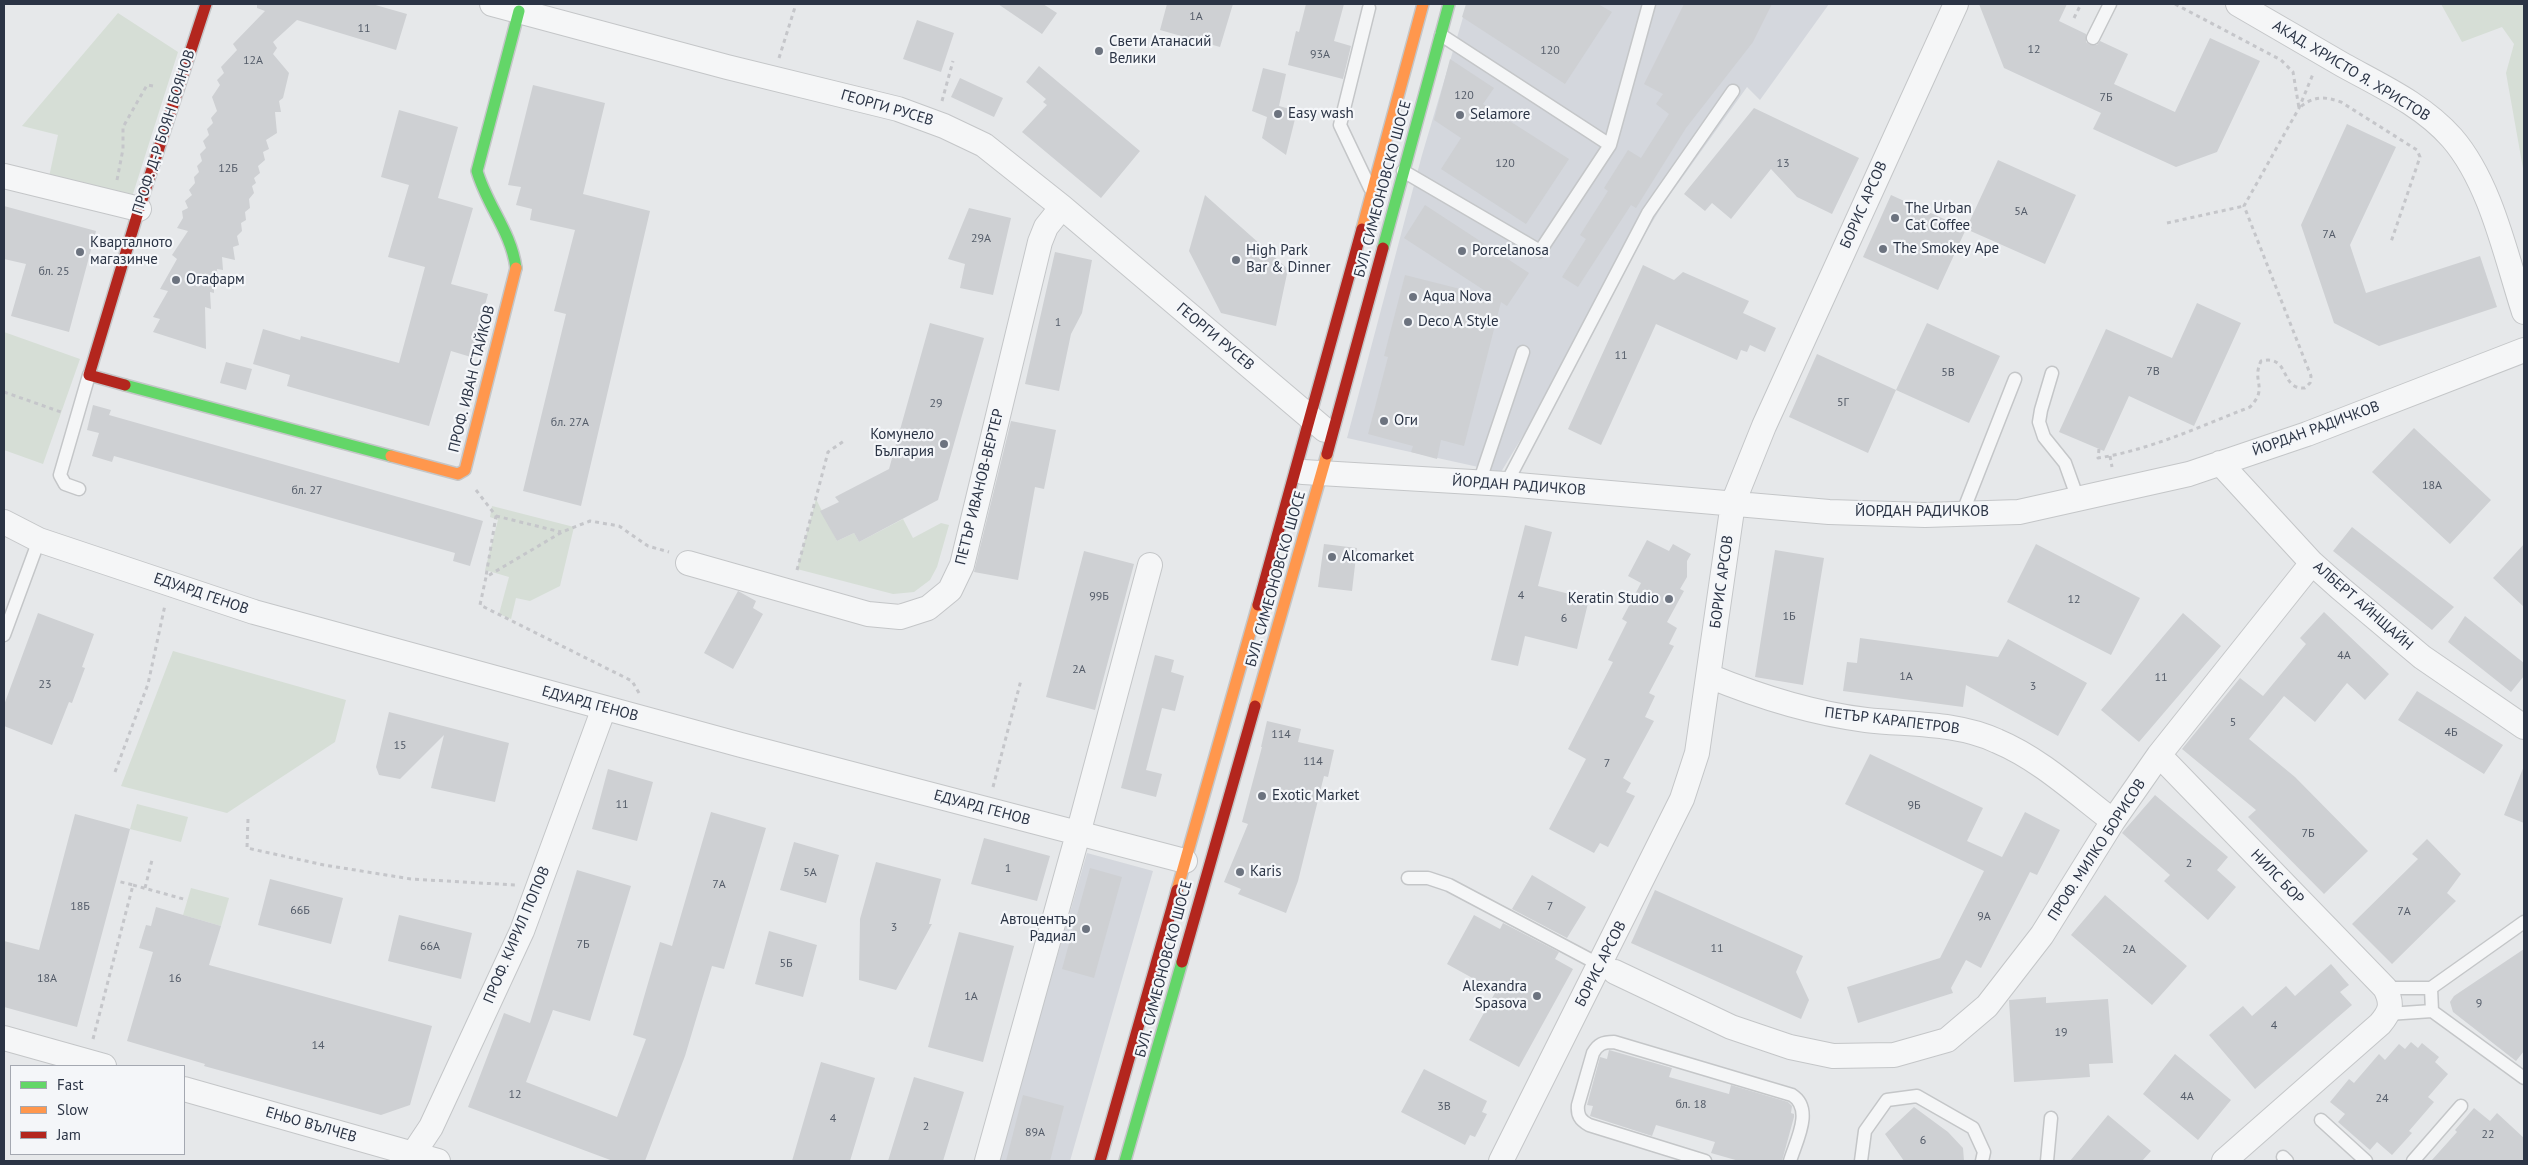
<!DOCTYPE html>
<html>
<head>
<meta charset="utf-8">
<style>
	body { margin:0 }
	#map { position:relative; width:2528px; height:1165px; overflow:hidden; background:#e6e8ea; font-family:"PT Sans",sans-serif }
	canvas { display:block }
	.frame { position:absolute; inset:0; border:5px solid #2b3445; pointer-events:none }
	.legend { position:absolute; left:10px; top:1065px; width:175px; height:90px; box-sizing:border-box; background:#f4f6f9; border:1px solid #a4a8b1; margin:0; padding:6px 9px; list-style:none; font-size:15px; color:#2b3445 }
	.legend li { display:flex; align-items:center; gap:10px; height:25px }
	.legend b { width:25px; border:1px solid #a4a8b1 }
</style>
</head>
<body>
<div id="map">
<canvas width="2528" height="1165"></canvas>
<div class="frame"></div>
<ul class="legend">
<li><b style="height:6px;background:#63d668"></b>Fast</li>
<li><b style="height:6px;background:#ff974d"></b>Slow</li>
<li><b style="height:6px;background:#b3261e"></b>Jam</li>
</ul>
</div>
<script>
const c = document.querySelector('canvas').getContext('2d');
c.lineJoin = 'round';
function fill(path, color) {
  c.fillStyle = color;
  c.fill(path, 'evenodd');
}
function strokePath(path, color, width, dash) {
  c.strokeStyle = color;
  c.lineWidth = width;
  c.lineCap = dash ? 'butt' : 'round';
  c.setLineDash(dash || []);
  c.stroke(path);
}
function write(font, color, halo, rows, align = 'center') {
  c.font = font + ' "PT Sans",sans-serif';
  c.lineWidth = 4.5;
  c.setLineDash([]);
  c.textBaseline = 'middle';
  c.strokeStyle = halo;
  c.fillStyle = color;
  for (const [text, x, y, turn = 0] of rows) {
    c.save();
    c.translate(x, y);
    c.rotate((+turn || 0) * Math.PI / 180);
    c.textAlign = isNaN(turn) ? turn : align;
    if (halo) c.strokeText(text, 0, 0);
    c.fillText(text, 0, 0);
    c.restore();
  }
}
fill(new Path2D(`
	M1467,4H1829L1760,100L1747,87L1662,206L1501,472L1347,438L1422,155Z
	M1087,853L1153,871L1070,1161H998Z`), '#d4d7dd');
fill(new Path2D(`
	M2441,4H2524V174L2506,73L2514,44L2502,27L2462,42Z
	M118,13L178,52L132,197L49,177L58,135L22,126Z
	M4,332L80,359L43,464L4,450Z
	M816,499L837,541L854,533L859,542L903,519L913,538L941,523L949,525L937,567L930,580L914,592L893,594L797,569Z
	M492,506L574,527L560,586L530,601L516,598L511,619L499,614L509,577L485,570L498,520L490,517Z
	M173,651L346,700L335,742L227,813L121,786Z
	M137,804L188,817L181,842L130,829Z
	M191,888L229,898L221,926L183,915Z`), '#d6ded6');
fill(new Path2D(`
	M257,4H372L407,14L396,50L297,20L273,42L277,48L273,54L289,73L283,98L279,101L281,112H275L277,133L266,140L269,149L263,152L265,160L258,166L260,173L254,178L256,183L252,186L254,193L249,199L250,208L245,212L246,220L241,223L242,231L237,236L239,245L233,247L235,260L222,257L223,270L217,269L218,281H214V293L210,292L211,309L205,307L206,349L153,332L160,319L153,317L168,291L160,289L177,259L172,255L188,231L177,228L183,218L182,211L188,208L185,201L192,195L189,190L195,183L194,177L199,172L197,166L202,161L200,154L206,148L203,141L209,135L207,129L213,123L211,118L217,111L212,97L220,85L217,80L224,73L221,67L237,50L233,44L265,11L257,8Z
	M998,4H1043L1057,13L1042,34Z
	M1167,4H1233L1220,47L1160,30Z
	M1306,4H1344L1334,41L1351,46L1343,79L1288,65L1296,31L1299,32Z
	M1466,4H1598L1612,12L1565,84L1462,17Z
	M1684,4H1772L1753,42L1686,128L1636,208L1631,205L1578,287L1562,277L1586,239L1580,235L1608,191L1604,188L1628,150L1641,158L1669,114L1656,104L1663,94L1644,84Z
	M1979,4H2067L2059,21L2086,34V42L2090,45H2097L2100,41L2128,54L2114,84L2175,112L2210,38L2260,61L2217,152L2176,167L2093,129L2101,113L2004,68Z
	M917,20L954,33L941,72L903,59Z
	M1450,59L1494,88L1483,104L1569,159L1526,224L1441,169L1461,138L1434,120Z
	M1039,66L1140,151L1101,198L1022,132L1047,105L1043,102L1046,99L1026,82Z
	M1263,68L1286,74L1279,106L1297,111L1286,155L1262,138L1267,117L1252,111Z
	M960,78L1003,98L994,117L951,97Z
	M533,85L605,103L583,194L650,211L581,506L523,491L566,314L554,311L575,230L530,220L532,209L516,205L521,187L508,185Z
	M1754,108L1859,158L1832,214L1797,197L1771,169L1731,219L1712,203L1705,211L1684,194Z
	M399,110L458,127L438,198L473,208L451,284L488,294L471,357L451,351L429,426L287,386L290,375L253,364L263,329L300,340L301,336L399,363L425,267L388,257L409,185L381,177Z
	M2347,124L2396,147L2350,245L2366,293L2480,256L2497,307L2379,346L2334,323L2301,225Z
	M1998,160L2076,195L2045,264L1966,229Z
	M1205,195L1288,269L1276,326L1221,313L1189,251Z
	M1891,195L1966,229L1938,290L1863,257Z
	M1425,205L1529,273L1507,306L1501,302L1464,446L1441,440L1437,459L1411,452L1413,446L1368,434L1388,357L1384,356L1405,275L1496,298L1404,238Z
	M4,206L96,231L69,332L11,316L26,264L4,259Z
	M969,208L1011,218L993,295L960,288L965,264L948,259Z
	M1055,252L1092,260L1082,313L1071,334L1059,391L1025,384Z
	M1643,265L1674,280L1683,272L1749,301L1743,313L1776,328L1765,352L1750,345L1747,352L1741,350L1737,360L1656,324L1601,445L1568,429Z
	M2197,303L2241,323L2194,426L2129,396L2104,451L2059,432L2106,329L2172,358Z
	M930,323L984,338L938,500L859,542L854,533L837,541L820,511L839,502L835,497L889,469Z
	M1927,323L2000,356L1969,423L1896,390Z
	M1817,354L1896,390L1868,453L1789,417Z
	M226,362L252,369L246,390L220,383Z
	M93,405L111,410L109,415L483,521L470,566L453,561L455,553L114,456L112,462L92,456L99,433L87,430Z
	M1011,421L1056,430L1044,489L1035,487L1018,580L974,572Z
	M2414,428L2491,500L2450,544L2372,472Z
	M1525,525L1552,532L1538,586L1589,599L1577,649L1525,636L1518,666L1491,660Z
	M2352,527L2454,607L2432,630L2333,551Z
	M1647,540L1669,551L1673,544L1691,554L1687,561V577L1680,589L1684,591L1667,622L1677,628L1669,644L1674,646L1649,693L1655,696L1645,717L1654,721L1623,778L1631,783L1626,792L1635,796L1608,847L1600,843L1594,853L1549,829L1586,759L1568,749L1613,662L1608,660L1627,622L1622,619L1641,583L1628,576Z
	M1324,544L1357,548L1352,591L1318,587Z
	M2036,544L2140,598L2111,655L2007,602Z
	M2524,544V607L2493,578Z
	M1775,550L1824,558L1803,685L1755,677Z
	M1084,551L1134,564L1095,710L1046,697Z
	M738,591L756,601L753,608L763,614L733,669L704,653Z
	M2324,612L2389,674L2365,700L2347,683L2315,722L2284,696L2249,739L2295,777L2368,851L2324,894L2248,817L2256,810L2182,749L2240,678L2263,696L2306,644L2300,638Z
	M38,613L94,634L82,667L85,668L72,703L69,702L52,745L4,726V705Z
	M2183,613L2221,646L2139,742L2101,710Z
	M2465,616L2524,663V676L2511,692L2448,642Z
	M1860,638L1998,657L2008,639L2087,683L2058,736L1966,685L1963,707L1843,691L1847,662L1857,663Z
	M1155,655L1174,660L1171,672L1184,676L1175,711L1162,708L1146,770L1162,774L1156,797L1121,788Z
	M2417,691L2503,745L2484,774L2398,720Z
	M389,712L509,743L495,802L431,788L444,735L400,779L379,775L376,767Z
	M1267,721L1301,729L1298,742L1334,750L1328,777L1324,776L1298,881L1286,913L1238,894L1241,889L1224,882L1248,824L1242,822L1262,747H1261Z
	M1870,754L1983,808L1967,841L2002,857L2025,812L2060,830L2037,875L2030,872L1981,968L1966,960L1951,988L1953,993L1858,1023L1847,987L1940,958L1984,871L1845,804Z
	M2524,766V823L2504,815Z
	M608,769L653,782L637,841L592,829Z
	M2155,795L2228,857L2217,870L2236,887L2208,920L2164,881L2170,875L2122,833Z
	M711,812L766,828L724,969L712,966L685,1056L645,1161H613L468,1107L504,1013L530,1023L577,870L631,886L590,1021L553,1010L526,1082L617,1117L646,1039L633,1035L660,942L672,946Z
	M75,814L130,829L77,1027L4,1007V941L39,950Z
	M984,838L1050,856L1037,901L971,884Z
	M2427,839L2461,874L2447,893L2456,901L2392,964L2352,924L2418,859L2412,854Z
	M794,842L839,855L826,903L780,890Z
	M876,862L941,879L929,924H932L896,990L859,980L860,919Z
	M1090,868L1122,877L1094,978L1062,969Z
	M1532,875L1586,907L1567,938L1512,909Z
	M270,879L343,898L331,944L258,925Z
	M1655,890L1803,956L1796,972L1809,1000L1801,1019L1631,943Z
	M2105,895L2187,966L2152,1005L2071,935Z
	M156,907L221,926L209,965L432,1026L410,1105L381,1115L204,1066L205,1064L127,1041L153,952L139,948L146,925L151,926Z
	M399,915L472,933L461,979L388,961Z
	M1474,915L1500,929L1503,923L1559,952L1555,959L1573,969L1519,1067L1469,1040L1496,991L1447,964Z
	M769,931L817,945L803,997L755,984Z
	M959,932L1014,946L983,1062L928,1047Z
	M2524,949V1051L2516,1061L2453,1012L2450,1002L2454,996Z
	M2331,964L2349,985L2340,992L2352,1005L2255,1089L2209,1035L2243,1006L2252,1016L2286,986L2295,996Z
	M2046,997V1003L2108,999L2113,1063L2089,1064L2090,1077L2014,1082L2009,1000Z
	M2411,1042L2418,1048L2422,1043L2439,1057L2435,1062L2448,1074L2428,1097L2434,1102L2409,1131L2412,1133L2392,1155L2377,1142L2370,1150L2338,1122L2345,1114L2330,1102L2349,1079L2354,1083L2379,1054L2385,1060L2399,1044L2405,1049Z
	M1609,1050L1672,1068L1669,1077L1729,1094L1731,1085L1788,1102L1792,1106L1791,1113L1794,1114V1117L1782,1161H1739L1711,1153L1715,1142L1656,1125L1652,1136L1590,1116L1593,1106L1587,1105L1600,1057L1607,1059Z
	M2175,1054L2231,1100L2198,1140L2143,1094Z
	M821,1062L875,1078L850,1161H792Z
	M1424,1069L1487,1101L1482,1112L1487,1114L1475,1137L1470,1135L1465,1145L1401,1112Z
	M914,1077L964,1092L943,1161H888Z
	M1023,1095L1064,1106L1050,1161H1006Z
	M1914,1107L1948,1132L1963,1148L1964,1161H1904L1885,1134Z
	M2474,1108L2490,1121L2497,1113L2524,1138V1161H2431L2457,1132L2455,1130Z
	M2108,1115L2151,1151L2142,1161H2070Z`), '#ced0d3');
const lane = new Path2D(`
	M1369,8L1340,125L1370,188
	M1441,35L1610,145L1649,4
	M2093,38L2110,4
	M1403,171L1540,251L1610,145
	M2052,373L2041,410L2039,422L2044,437L2065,463L2078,499
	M1479,483L1523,352
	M1506,484L1648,213L1733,91
	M79,489L65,484L60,475L89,375
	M1962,514L2015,379
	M4,635L39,540
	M1408,878H1428L1449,885L1600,965
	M2385,988H2431
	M2432,1011L2431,988L2524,922
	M2388,1014L2432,1011L2524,1078
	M2321,1120L2366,1161
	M2283,1157L2287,1161
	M1705,1161L1589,1125C1580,1120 1577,1115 1578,1105L1593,1053C1598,1044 1603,1042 1614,1042L1792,1095C1814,1109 1796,1141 1790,1161
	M1861,1161L1865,1131L1887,1100L1917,1096L1973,1128L1984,1152L1982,1161
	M2047,1161L2051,1118
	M2413,1161L2461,1106`);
const street = new Path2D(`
	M492,4L727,67L898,109L944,126L984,145L1062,207L1325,430
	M2238,4C2273,24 2308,45 2343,65C2381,86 2423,105 2452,138C2491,183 2506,257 2524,312
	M4,176L139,209
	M2220,463L2312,563L2340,588L2422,657L2524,727
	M1303,472L1506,484L1829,512L1925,515L2019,512L2189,474L2307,434L2524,350
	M4,522L39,540L254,612L741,745L1185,861
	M688,563L868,614L900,617L928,608L950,590L962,565L1040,242L1046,227L1062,207
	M1709,676C1760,697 1811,713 1866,720C1910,725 1956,722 1997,741C2040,759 2076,793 2113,821
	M2159,755L2385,988C2393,1004 2391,1011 2380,1024L2224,1161
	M1615,972L1731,1027L1790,1047L1833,1056L1894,1055L1947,1040L1987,1006L2042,935L2113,821L2159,755L2312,563
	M4,1038L104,1066
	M184,1089L438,1161
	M413,1154L431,1127L522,931L604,708
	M987,1161L1078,834L1150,565
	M1501,1161L1682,799L1697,753L1733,503L1764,426L1956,4`);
const fast = new Path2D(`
	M1383,248L1449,4
	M516,268C511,231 487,206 477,171L519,11
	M125,385L391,456
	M1125,1161L1182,962`);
const slow = new Path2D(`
	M1362,229L1423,4
	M391,456L458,474L465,470L516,268
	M1255,706L1327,454
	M1177,890L1258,605`);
const jam = new Path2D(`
	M125,385L89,375L139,209L206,4
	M1327,454L1383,248
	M1258,605L1362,229
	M1182,962L1255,706
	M1100,1161L1177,890`);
strokePath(lane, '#c4c6c8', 15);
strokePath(street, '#c4c6c8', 26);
strokePath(fast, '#c4c6c8', 14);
strokePath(slow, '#c4c6c8', 14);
strokePath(jam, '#c4c6c8', 14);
strokePath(new Path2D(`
	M2175,4L2281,60L2293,72L2299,108C2313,96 2324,96 2341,102L2417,150L2420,157L2391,242
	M2074,18L2081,4
	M779,58L796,4
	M942,101L953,61
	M117,180L123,149V127L147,85L153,86
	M2167,223L2244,206
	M4,392L61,412
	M2099,449L2098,458C2150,450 2201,426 2250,407C2269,387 2251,382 2261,361C2291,354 2279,390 2305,388L2310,383L2311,376L2244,206L2299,108L2313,74
	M2110,456L2112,467
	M476,490L496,516L486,576
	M496,516L561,532
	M797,570L828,452L844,441
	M639,693L632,681L480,605L486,577L562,532L590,521L619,526L648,546L669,552
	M115,772L148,684L165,605
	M993,787L1021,680
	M248,819L247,848L324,865L411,879L515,885
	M133,885L187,900
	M145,888L152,860
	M93,1039L133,885L117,881`), '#c5c6ca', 3, [4, 4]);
strokePath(lane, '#f5f6f7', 12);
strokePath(street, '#f5f6f7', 24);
strokePath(fast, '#63d668', 11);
strokePath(slow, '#ff974d', 11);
strokePath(jam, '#b3261e', 11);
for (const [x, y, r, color] of [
	[1099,51,5,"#6c737f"],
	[1278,114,5,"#6c737f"],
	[1460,115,5,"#6c737f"],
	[1895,218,5,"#6c737f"],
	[1883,249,5,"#6c737f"],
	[1462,251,5,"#6c737f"],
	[80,252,5,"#6c737f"],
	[1236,260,5,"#6c737f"],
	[176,280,5,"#6c737f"],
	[1413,297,5,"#6c737f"],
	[1408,322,5,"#6c737f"],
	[1384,421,5,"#6c737f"],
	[944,444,5,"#6c737f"],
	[1332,557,5,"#6c737f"],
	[1669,599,5,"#6c737f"],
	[1262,796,5,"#6c737f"],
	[1240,872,5,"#6c737f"],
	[1086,929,5,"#6c737f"],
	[1537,996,5,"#6c737f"]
]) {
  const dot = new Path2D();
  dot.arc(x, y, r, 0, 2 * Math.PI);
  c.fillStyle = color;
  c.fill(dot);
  strokePath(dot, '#f4f6f9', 2);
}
write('12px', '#545c69', null, [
	["1А",1196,17],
	["11",364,29],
	["12",2034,50],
	["120",1550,51],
	["93А",1320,55],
	["12А",253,61],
	["120",1464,96],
	["7Б",2106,98],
	["120",1505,164],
	["13",1783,164],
	["12Б",228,169],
	["5A",2021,212],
	["7А",2329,235],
	["29А",981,239],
	["бл. 25",54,272],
	["1",1058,323],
	["11",1621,356],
	["7В",2153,372],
	["5В",1948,373],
	["5Г",1843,403],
	["29",936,404],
	["бл. 27А",570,423],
	["18А",2432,486],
	["бл. 27",307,491],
	["4",1521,596],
	["99Б",1099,597],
	["12",2074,600],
	["1Б",1789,617],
	["6",1564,619],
	["4А",2344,656],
	["2А",1079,670],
	["1А",1906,677],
	["11",2161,678],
	["23",45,685],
	["3",2033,687],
	["5",2233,723],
	["4Б",2451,733],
	["114",1281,735],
	["15",400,746],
	["114",1313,762],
	["7",1607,764],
	["11",622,805],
	["9Б",1914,806],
	["7Б",2308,834],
	["2",2189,864],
	["1",1008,869],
	["5А",810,873],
	["7А",719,885],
	["18Б",80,907],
	["7",1550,907],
	["66Б",300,911],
	["7А",2404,912],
	["9А",1984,917],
	["3",894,928],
	["7Б",583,945],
	["66А",430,947],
	["11",1717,949],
	["2А",2129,950],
	["5Б",786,964],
	["18А",47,979],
	["16",175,979],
	["1А",971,997],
	["9",2479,1004],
	["4",2274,1026],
	["19",2061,1033],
	["14",318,1046],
	["12",515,1095],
	["4А",2187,1097],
	["24",2382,1099],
	["бл. 18",1691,1105],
	["3В",1444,1107],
	["4",833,1119],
	["2",926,1127],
	["89А",1035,1133],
	["22",2488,1135],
	["6",1923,1141]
]);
write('15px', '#2b3445', '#f4f6f9', [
	["Свети Атанасий",1109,42],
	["Велики",1109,59],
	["Easy wash",1288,114],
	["Selamore",1470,115],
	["The Urban",1905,209],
	["Cat Coffee",1905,226],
	["Кварталното",90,243],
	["магазинче",90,260],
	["The Smokey Ape",1893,249],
	["High Park",1246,251],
	["Bar & Dinner",1246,268],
	["Porcelanosa",1472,251],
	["Огафарм",186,280],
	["Aqua Nova",1423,297],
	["Deco A Style",1418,322],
	["Оги",1394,421],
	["Комунело",934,435,"right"],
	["България",934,452,"right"],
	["Alcomarket",1342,557],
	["Keratin Studio",1659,599,"right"],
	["Exotic Market",1272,796],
	["Karis",1250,872],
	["Автоцентър",1076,920,"right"],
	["Радиал",1076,937,"right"],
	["Alexandra",1527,987,"right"],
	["Spasova",1527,1004,"right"]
], 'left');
write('15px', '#2b3445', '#f4f6f9', [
	["АКАД. ХРИСТО Я. ХРИСТОВ",2351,71,31],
	["ГЕОРГИ РУСЕВ",887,108,16],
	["ПРОФ. Д-Р БОЯН БОЯНОВ",164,132,-72],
	["БУЛ. СИМЕОНОВСКО ШОСЕ",1383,189,-75],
	["БОРИС АРСОВ",1864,205,-66],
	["ГЕОРГИ РУСЕВ",1215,337,40],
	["ПРОФ. ИВАН СТАЙКОВ",472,379,-76],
	["ЙОРДАН РАДИЧКОВ",2316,429,-20],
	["ЙОРДАН РАДИЧКОВ",1519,486,4],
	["ПЕТЪР ИВАНОВ-ВЕРТЕР",980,487,-76],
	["ЙОРДАН РАДИЧКОВ",1922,512],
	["БУЛ. СИМЕОНОВСКО ШОСЕ",1276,579,-74],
	["БОРИС АРСОВ",1722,582,-82],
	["ЕДУАРД ГЕНОВ",201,594,19],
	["АЛБЕРТ АЙНЩАЙН",2363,606,41],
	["ЕДУАРД ГЕНОВ",590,704,15],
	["ПЕТЪР КАРАПЕТРОВ",1892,721,7],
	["ЕДУАРД ГЕНОВ",982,808,15],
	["ПРОФ. МИЛКО БОРИСОВ",2097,850,-57],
	["НИЛС БОР",2277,877,46],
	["ПРОФ. КИРИЛ ПОПОВ",517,935,-67],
	["БОРИС АРСОВ",1601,964,-63],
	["БУЛ. СИМЕОНОВСКО ШОСЕ",1164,969,-75],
	["ЕНЬО ВЪЛЧЕВ",311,1125,16]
]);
</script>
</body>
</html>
